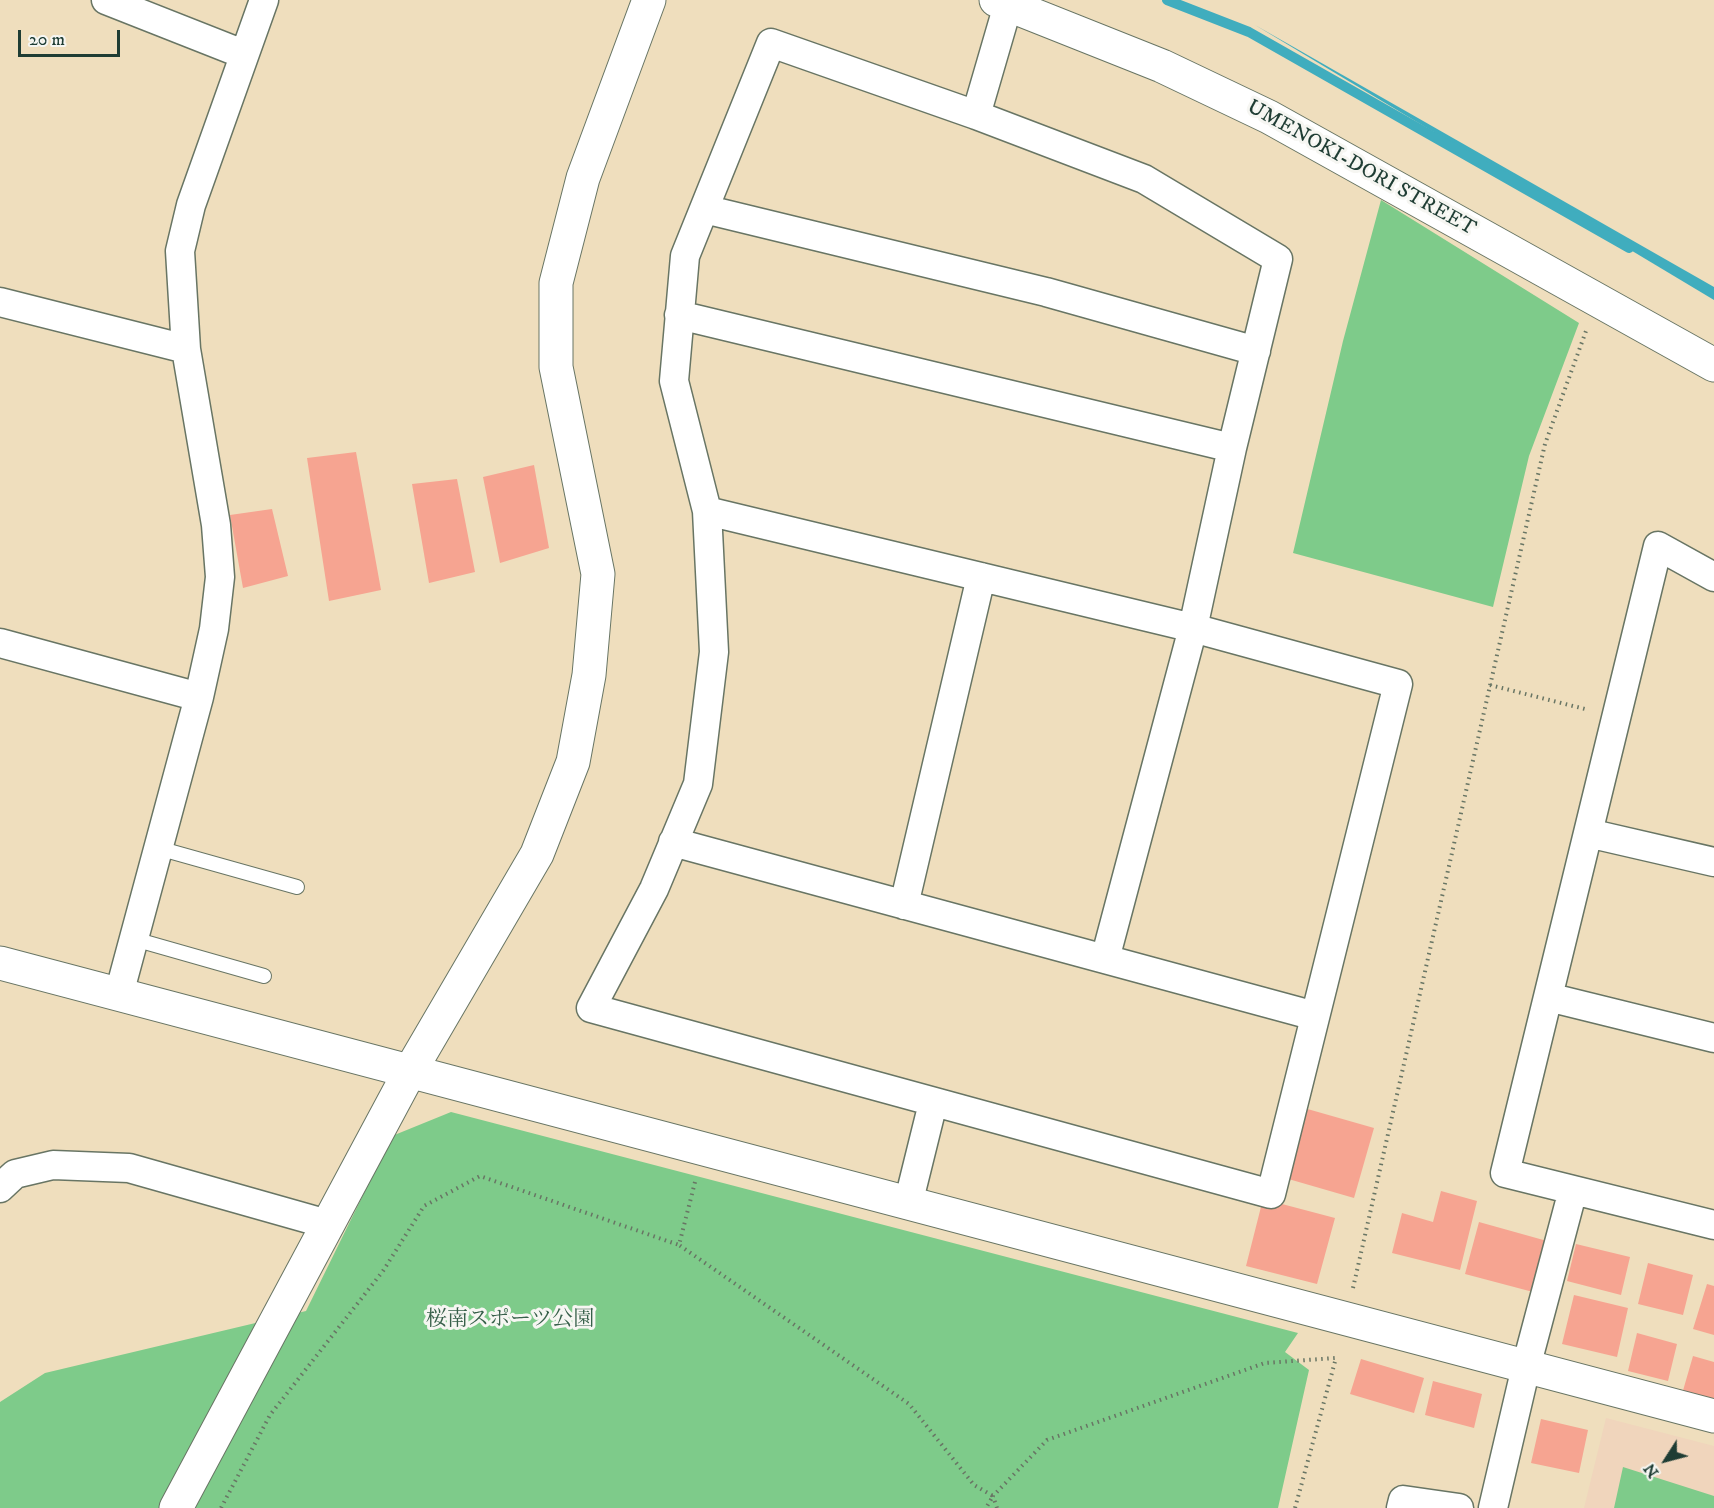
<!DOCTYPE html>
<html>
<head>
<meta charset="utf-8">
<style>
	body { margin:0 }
	#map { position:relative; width:1714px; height:1508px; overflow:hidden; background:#efdebd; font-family:"IM FELL DW Pica",serif }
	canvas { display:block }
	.north { position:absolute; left:1636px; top:1430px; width:60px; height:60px; -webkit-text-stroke:4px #f6f6f2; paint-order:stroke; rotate:234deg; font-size:16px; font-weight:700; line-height:24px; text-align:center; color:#1f3d34 }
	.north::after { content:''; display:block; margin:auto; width:21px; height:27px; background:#1f3d34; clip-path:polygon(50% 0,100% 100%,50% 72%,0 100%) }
	.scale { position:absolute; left:18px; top:30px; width:102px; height:27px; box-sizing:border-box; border:3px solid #1f3d34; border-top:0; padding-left:8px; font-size:18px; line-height:21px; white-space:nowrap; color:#1f3d34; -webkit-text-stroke:4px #f6f6f2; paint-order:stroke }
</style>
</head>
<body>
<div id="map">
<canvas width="1714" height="1508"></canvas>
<div class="north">N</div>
<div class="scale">20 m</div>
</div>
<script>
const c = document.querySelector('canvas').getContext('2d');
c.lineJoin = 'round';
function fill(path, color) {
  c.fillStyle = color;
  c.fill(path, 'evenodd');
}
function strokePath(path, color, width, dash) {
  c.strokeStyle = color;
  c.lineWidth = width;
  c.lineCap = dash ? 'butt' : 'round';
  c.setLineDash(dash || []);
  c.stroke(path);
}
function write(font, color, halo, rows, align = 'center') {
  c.font = font + ' "IM FELL DW Pica","Noto Serif JP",serif';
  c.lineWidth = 6;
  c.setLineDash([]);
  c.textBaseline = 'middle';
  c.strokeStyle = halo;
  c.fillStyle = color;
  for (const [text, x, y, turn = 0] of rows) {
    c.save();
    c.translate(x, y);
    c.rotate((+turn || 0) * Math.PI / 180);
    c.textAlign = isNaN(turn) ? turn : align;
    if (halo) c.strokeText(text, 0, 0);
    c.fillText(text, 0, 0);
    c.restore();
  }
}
fill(new Path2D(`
	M1606,1418L1714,1446V1508H1584Z`), '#f0d5bc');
fill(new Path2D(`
	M1381,200L1579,323L1529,456L1493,607L1293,553L1343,341Z
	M451,1112L1298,1333L1285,1352L1309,1370L1278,1508H0V1402L45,1373L306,1311L392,1136Z
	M1623,1467L1714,1496V1508H1614Z`), '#7ecb8a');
fill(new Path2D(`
	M1255,25L1714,287V300Z`), '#40adbe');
strokePath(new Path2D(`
	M1167,0L1249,32L1629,248`), '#40adbe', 10);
fill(new Path2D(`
	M356,452L381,590L329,601L307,458Z
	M534,465L549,548L500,563L483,477Z
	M457,479L475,572L429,583L412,484Z
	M272,509L288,576L243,588L230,515Z
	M1304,1108L1374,1128L1354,1198L1285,1178Z
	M1441,1191L1477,1201L1460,1270L1392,1253L1402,1213L1433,1222Z
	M1263,1199L1335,1218L1317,1284L1246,1266Z
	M1479,1222L1547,1241L1533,1292L1465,1274Z
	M1576,1244L1630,1257L1621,1295L1567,1281Z
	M1648,1263L1693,1275L1683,1315L1638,1304Z
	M1707,1284L1714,1286V1335L1693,1329Z
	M1574,1295L1628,1308L1617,1357L1562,1344Z
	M1637,1333L1677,1344L1668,1381L1628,1371Z
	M1693,1356L1714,1362V1404L1682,1394Z
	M1361,1359L1424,1378L1414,1413L1350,1394Z
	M1433,1381L1482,1394L1474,1428L1425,1415Z
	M1541,1419L1588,1430L1579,1473L1531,1463Z`), '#f6a491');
const lane = new Path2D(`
	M158,848L297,887
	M134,939L264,976`);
const street = new Path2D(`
	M106,0L243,54
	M976,115L1008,5
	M704,209L1046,292L1256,351
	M0,302L186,349
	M679,315L1232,448
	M707,511L1193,628L1398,684L1271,1194L591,1008L654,889L698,784L714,652L707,511L674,381L685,256L771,43L976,115L1144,179L1278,259L1232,448L1193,628L1105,959
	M1714,577L1658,546L1505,1173L1714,1225
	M0,643L199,697
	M1588,833L1714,862
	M673,842L1315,1016
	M904,905L981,577
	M119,994L199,697L214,629L220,577L216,525L186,349L180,251L191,205L264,0
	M1548,997L1714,1038
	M0,1188L15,1174L53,1165L129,1168L327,1224
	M908,1204L933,1103
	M1401,1508L1403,1500L1459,1508
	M1493,1508L1526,1367L1573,1190`);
const secondary = new Path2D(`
	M996,0L1162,66L1269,117L1714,365
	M0,963L1714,1416
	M176,1508L409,1073L537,854L573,762L589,675L598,574L556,367V283L583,178L649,0`);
strokePath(lane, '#687564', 16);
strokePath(street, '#687564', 31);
strokePath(secondary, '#687564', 35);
strokePath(new Path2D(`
	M1490,685L1585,709
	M695,1182L679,1245L909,1404L974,1485L993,1496L986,1508
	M1353,1288L1545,444L1586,331
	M221,1508L270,1415L383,1271L424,1206L480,1176L679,1245
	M997,1508L993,1496L1047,1440L1265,1363L1335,1358
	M1295,1508L1336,1358`), '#687564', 4, [1.5, 4.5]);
strokePath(lane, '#fff', 14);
strokePath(street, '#fff', 28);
strokePath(secondary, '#fff', 33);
write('21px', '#1f3d34', '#f6f6f2', [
	["UMENOKI-DORI STREET",1361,169,29]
]);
write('21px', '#37604a', '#f6f6f2', [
	["桜南スポーツ公園",510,1321]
]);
</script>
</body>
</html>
